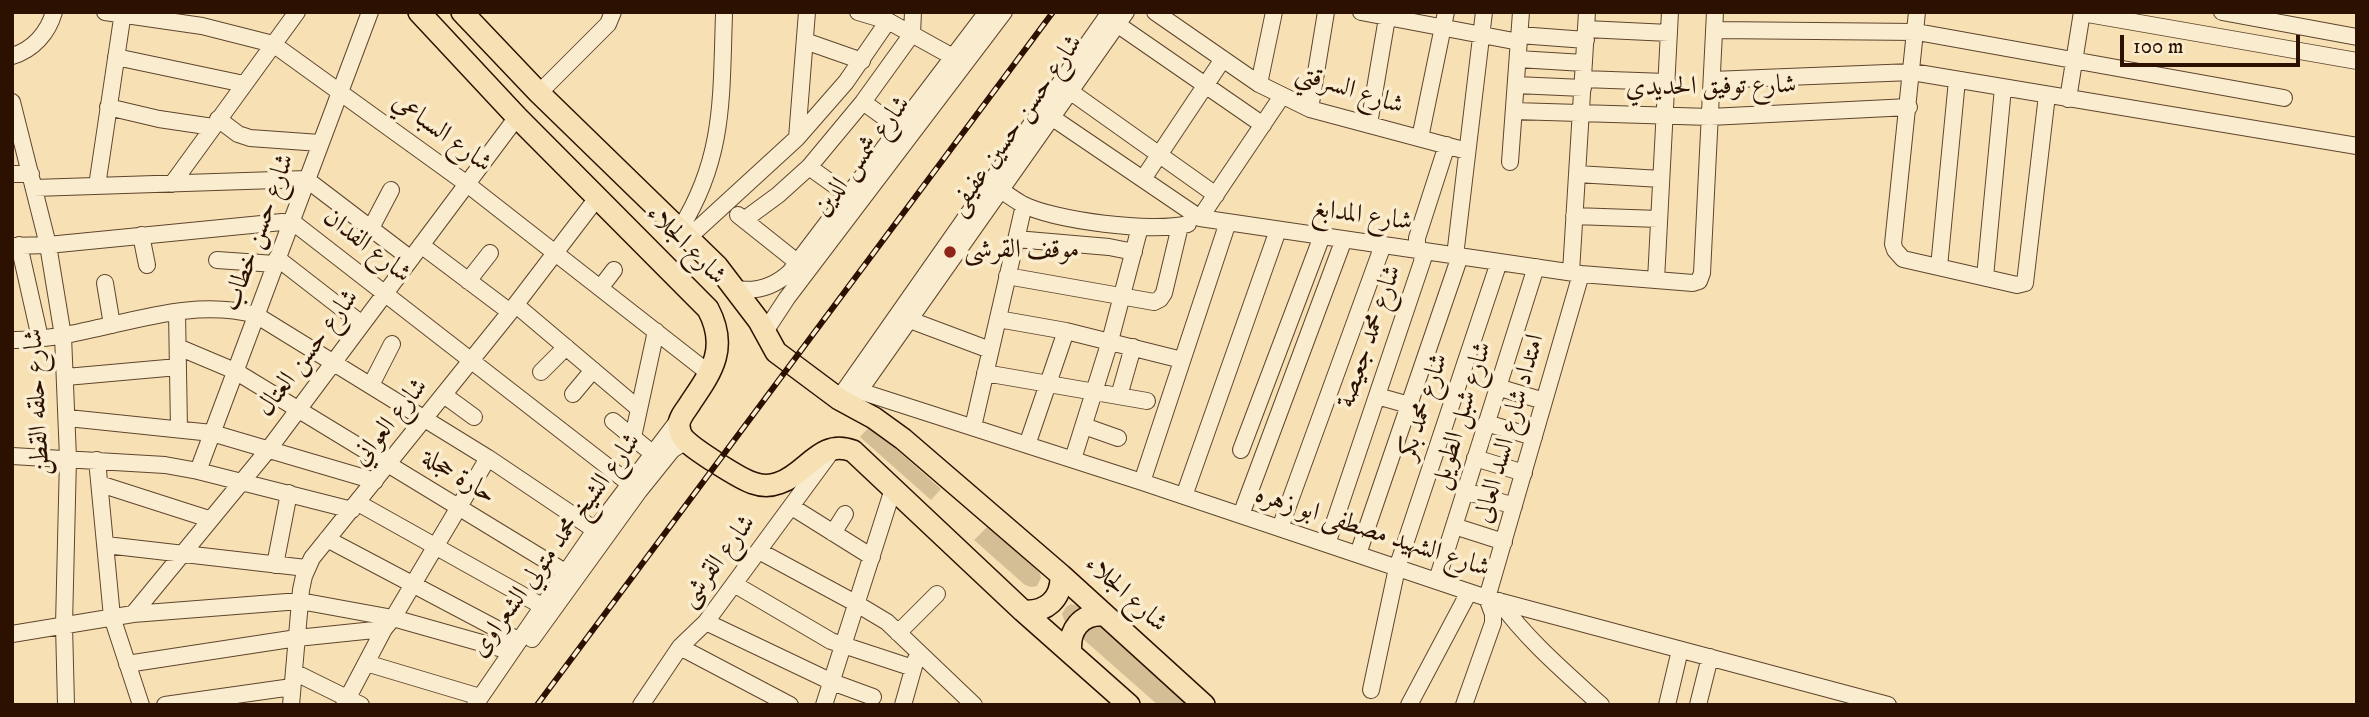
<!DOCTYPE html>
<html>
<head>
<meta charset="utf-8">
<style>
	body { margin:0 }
	#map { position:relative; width:2369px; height:717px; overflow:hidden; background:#f7e1b4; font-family:"IM FELL DW Pica",serif }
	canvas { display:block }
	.frame { position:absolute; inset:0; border:14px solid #2c1100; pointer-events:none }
	.scale { position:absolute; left:2120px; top:35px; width:180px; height:32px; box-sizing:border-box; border:4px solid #2c1100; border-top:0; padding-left:9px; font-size:21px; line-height:24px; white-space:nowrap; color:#2c1100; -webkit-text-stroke:5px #faecce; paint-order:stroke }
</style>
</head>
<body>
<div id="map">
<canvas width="2369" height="717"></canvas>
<div class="frame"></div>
<div class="scale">100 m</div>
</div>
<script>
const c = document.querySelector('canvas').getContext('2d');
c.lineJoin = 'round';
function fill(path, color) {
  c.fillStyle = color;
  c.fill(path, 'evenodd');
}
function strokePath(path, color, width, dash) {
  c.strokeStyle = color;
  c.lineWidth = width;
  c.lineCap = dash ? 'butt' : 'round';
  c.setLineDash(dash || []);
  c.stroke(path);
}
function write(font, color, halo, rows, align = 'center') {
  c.font = font + ' "IM FELL DW Pica",Amiri,serif';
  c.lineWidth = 7;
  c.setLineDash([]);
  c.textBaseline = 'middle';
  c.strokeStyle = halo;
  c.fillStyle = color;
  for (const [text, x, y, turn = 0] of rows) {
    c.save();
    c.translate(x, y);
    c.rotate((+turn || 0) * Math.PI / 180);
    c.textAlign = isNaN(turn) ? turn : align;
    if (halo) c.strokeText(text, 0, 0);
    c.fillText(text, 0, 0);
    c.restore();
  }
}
fill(new Path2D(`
	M870,426L941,489L931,500L860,437Z
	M988,526L1040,573L1041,578L1037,586L1031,587L1025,585L974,540Z
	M1071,604L1081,607L1191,705H1158L1066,624L1062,614L1066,607Z`), '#d4be95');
const minor = new Path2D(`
	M105,12L202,26L273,44L467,184L710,374
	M858,12L888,21L953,57
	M1155,12L1259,84L1310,109L1467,151
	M1361,12L1519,42
	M1917,12L1893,244L1895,250L1903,259L2017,285L2025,283L2047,95
	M2222,12L2357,37
	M2082,13L2357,61
	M1111,20L1263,125
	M1586,29L1669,33
	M1714,30L1917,32L2284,98
	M1519,35L1586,40
	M805,41L862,61
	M12,56C33,50 48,33 54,12
	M116,57L244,84
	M1518,59L1584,63
	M1583,79L1666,82
	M1712,80L1912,72L2357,146
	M1259,84L1274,12
	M1516,85L1583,88
	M1071,92L1216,195
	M539,93L608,24L613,12
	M2068,99L2082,12
	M12,102L48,245L63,336L68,458L64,625L66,705
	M863,102L899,128
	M108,107L159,119L213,127
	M1310,109L1326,12
	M1041,110L1200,218L1581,274L1693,283L1699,281L1702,273L1715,12
	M1514,111L1710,117L1909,107
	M218,119L238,134L250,138L320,143
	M1369,124L1388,12
	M797,138L807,12
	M1420,138L1446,12
	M1510,162L1521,12
	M809,167L848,195
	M12,174H31
	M1577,174L1661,179
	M1143,179L1223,59
	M172,184L297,12
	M97,186L123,12
	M995,186C1004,192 1013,199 1022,204C1055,221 1153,233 1188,224
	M34,188L306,179L411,259
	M738,215L797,262
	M1574,216L1659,219
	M1200,218L1282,96
	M744,220L778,195L809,167L863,102L912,34L913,12
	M371,228L391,190
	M680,229C725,157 721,97 724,15
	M141,235L147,265
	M689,237L797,138L846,82L888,21
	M1016,239L1109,247L1134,252
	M19,245L40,338
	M421,245L510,312
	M12,246L48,245L282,222L294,223L630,484
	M1455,256L1484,12
	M277,258L362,324
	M217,260L275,264
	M1939,267L1957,80
	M1571,272L1587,12
	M1007,276L1154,302L1160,299L1164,293L1180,226
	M1985,277L2003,88
	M1656,280L1670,12
	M468,281L490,253
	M105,283L112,325
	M601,287L614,270
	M736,289C756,292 774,287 790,272L987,12
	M516,305L639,409
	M177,312L179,429
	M998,319L1066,331L1182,360
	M910,320L990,350
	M764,333L787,298L1004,12
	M12,340C94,341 175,293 256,315L488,458L595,530
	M178,347L235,371L565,572
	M541,372L566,347
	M985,373L1147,401
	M66,377L178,367
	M371,385L392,344
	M847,387L1142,482L1487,598L1888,705
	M1497,387L1544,401
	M573,394L593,370
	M842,394L1110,12
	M444,395L474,417
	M1119,396L1133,347
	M1377,396L1409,405
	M855,397L1126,12
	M68,418L212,433L375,481
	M613,421L652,453
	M1486,423L1534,437
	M1084,426L1118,438
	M973,427L1024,205
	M633,437L656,331
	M1027,445L1066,331
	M1241,450L1322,236
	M12,456L165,465L198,471L352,510
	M1475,458L1524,473
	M1073,459L1110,341L1140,227
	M97,460L112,617L141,705
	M198,471L370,12
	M1142,482L1228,222
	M100,484L209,519
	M1465,491L1514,506
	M1184,496L1278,230
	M358,503L542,606
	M792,507L872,557
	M1241,515L1344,239
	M1454,526L1504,542
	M1280,528L1383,245
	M833,533L845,514
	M327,539L518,640
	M1327,544L1423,259L1417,245V238L1447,145
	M106,545L306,568
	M759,551L857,604L887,622L974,705
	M1358,554L1460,256
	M275,565L289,493
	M1437,580L1536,267
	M734,584L831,641L913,668
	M1499,601C1528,641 1565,672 1601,705
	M133,614L268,450L517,117
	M706,622L832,682L873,697
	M898,633L937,594
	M12,634L133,614L300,601L393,618L510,651
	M532,639L639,491L672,450L686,441
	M680,647L790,705
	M366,663L480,697
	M127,664L297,638L384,629
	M294,672L361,705
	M1371,690L1397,568L1499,262
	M165,705L292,687
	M291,705L301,590L304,576L312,558L510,312L597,198
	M344,705L384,629L393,618L488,458
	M475,705L595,530L680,418
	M641,705L680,647L706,622L831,452
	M824,705L893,489
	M903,705L916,659
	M1409,705L1469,592
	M1464,705L1493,623V614L1487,598L1581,274
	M1667,705L1680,650
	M1698,705L1710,657`);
const major = new Path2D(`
	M419,12L517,117L708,309C728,347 713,370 691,402C687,409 679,417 679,425C679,431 681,436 685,440C695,450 740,479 753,483C761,486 771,486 779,483C807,474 820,438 853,451L1023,611L1129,705
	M462,12L539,93L717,266L759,321L776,352L839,399L874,418L903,439L1061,575L1204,705
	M1023,611C1046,613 1062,599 1061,575
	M1071,653C1068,630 1081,613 1105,615`);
strokePath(minor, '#5f452d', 18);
strokePath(major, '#2c1100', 24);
strokePath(minor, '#faecce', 16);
strokePath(major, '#f7e1b4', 21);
const rail = new Path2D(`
	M537,705L1053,12`);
strokePath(rail, '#2c1100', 6);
strokePath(rail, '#faecce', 3.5, [10]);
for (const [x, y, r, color] of [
	[950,252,7,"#8f2418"]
]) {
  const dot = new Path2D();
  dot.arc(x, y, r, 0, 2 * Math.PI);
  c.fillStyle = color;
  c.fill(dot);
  strokePath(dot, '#faecce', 2.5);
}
write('26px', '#2c1100', '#faecce', [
	["شارع توفيق الحديدي",1711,88,-1],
	["شارع السرقتي",1349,91,18],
	["شارع حسن حسين عفيفى",1017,126,-55],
	["شارع السباعي",441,134,36],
	["شارع شمس الدين",863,157,-53],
	["شارع المدابغ",1362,217,8],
	["شارع حسن خطاب",260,233,-70],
	["شارع الجلاء",685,246,45],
	["شارع الفدان",366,247,38],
	["شارع محمد جعيصة",1371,337,-71],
	["شارع حسن العتال",309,354,-53],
	["شارع حلقه القطن",39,402,-93],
	["شارع محمد بكر",1425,407,-72],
	["شارع شبل الطويل",1463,416,-73],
	["شارع العواني",391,423,-51],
	["امتداد شارع السد العالى",1511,429,-74],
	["حارة حجلة",458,478,31],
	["شارع الشهيد مصطفى ابو زهره",1372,533,18],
	["شارع الشيخ محمد متولي الشعراوى",557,546,-54],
	["شارع القرشى",719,562,-53],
	["شارع الجلاء",1125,595,42]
]);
write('26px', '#2c1100', '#faecce', [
	["موقف القرشى",964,252]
], 'left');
</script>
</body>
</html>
